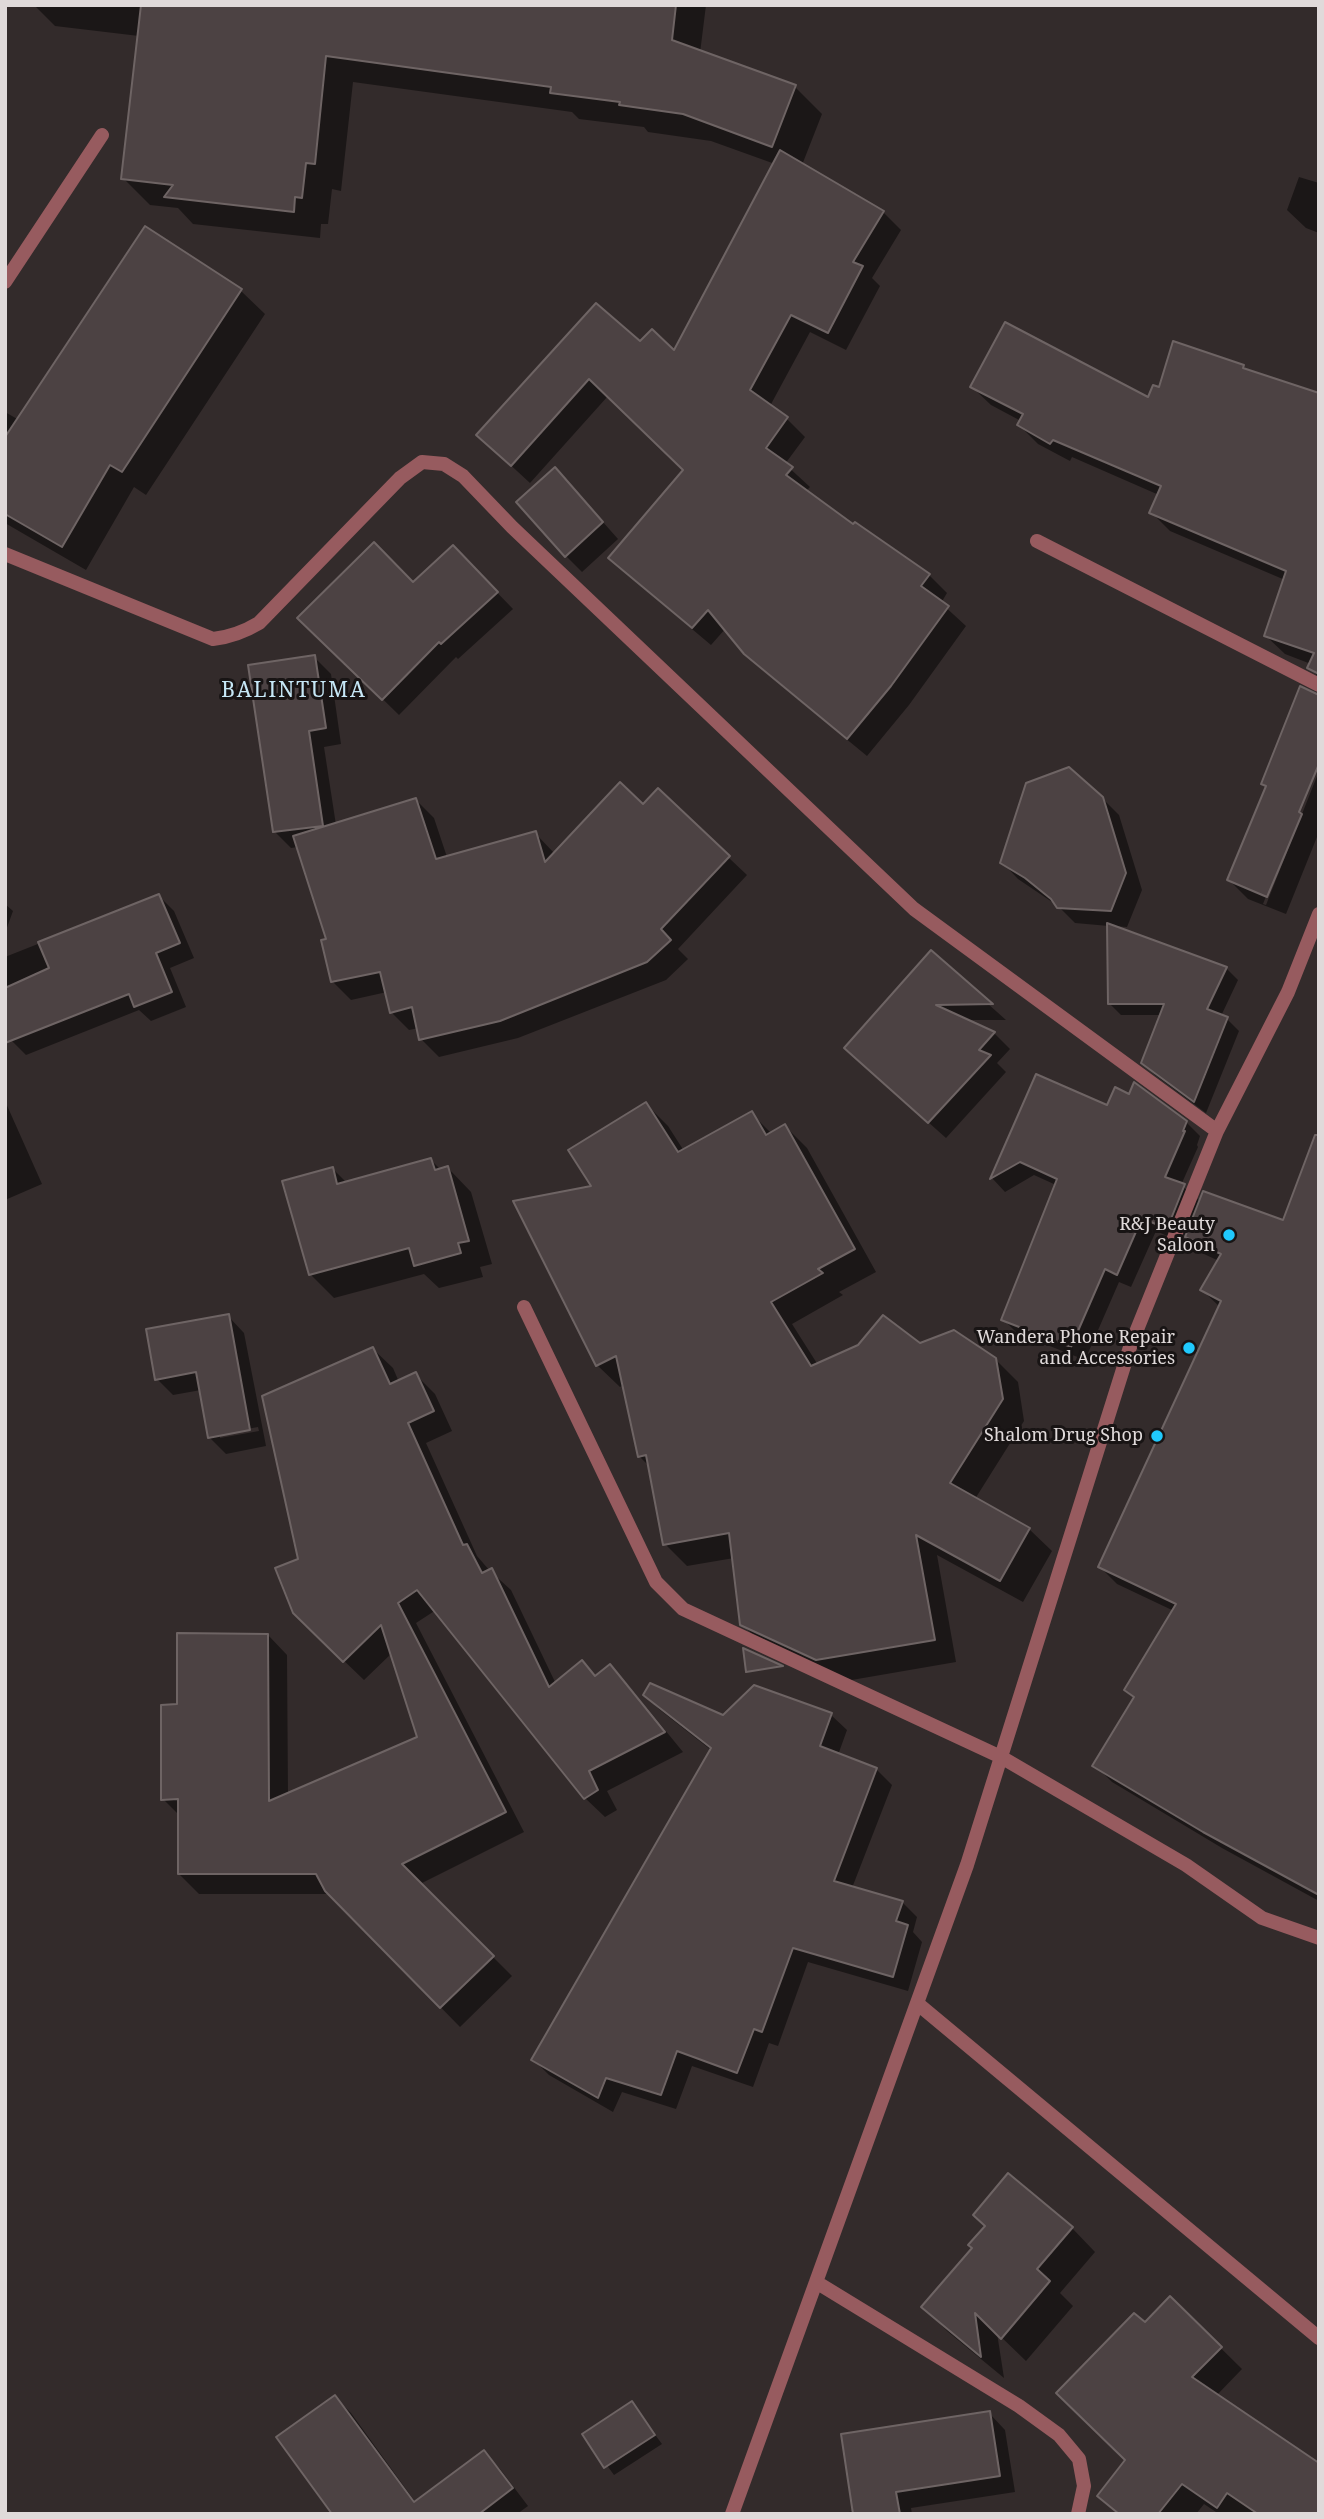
<!DOCTYPE html>
<html>
<head>
<meta charset="utf-8">
<style>
	body { margin:0 }
	#map { position:relative; width:1324px; height:2519px; overflow:hidden; background:#332b2b; font-family:"Noto Serif",serif }
	canvas { display:block }
	.frame { position:absolute; inset:0; border:7px solid #e0dada; pointer-events:none }
</style>
</head>
<body>
<div id="map">
<canvas width="1324" height="2519"></canvas>
<div class="frame"></div>
</div>
<script>
const c = document.querySelector('canvas').getContext('2d');
c.lineJoin = 'round';
function fill(path, color) {
  c.fillStyle = color;
  c.fill(path, 'evenodd');
}
function strokePath(path, color, width, dash) {
  c.strokeStyle = color;
  c.lineWidth = width;
  c.lineCap = dash ? 'butt' : 'round';
  c.setLineDash(dash || []);
  c.stroke(path);
}
function write(font, color, halo, rows, align = 'center') {
  c.font = font + ' "Noto Serif",serif';
  c.lineWidth = 6;
  c.setLineDash([]);
  c.textBaseline = 'middle';
  c.strokeStyle = halo;
  c.fillStyle = color;
  for (const [text, x, y, turn = 0] of rows) {
    c.save();
    c.translate(x, y);
    c.rotate((+turn || 0) * Math.PI / 180);
    c.textAlign = isNaN(turn) ? turn : align;
    if (halo) c.strokeText(text, 0, 0);
    c.fillText(text, 0, 0);
    c.restore();
  }
}
fill(new Path2D(`
	M34,5H706L700,53L795,87L822,114L802,165L883,212L901,230L872,278L880,286L846,350L810,332L770,406L787,419L805,437L785,464L810,487L805,492L853,527L929,575L947,593L941,603L966,626L909,705L867,756L765,672L726,628L711,645L629,576L611,558L685,470L608,396L530,483L478,435L640,344L674,353L775,164L711,141L648,132L644,127L579,119L572,112L353,82L341,191L332,189L328,224H321L320,238L193,224L178,208L150,205L123,178L139,36L55,26Z
	M1299,177L1319,183V233L1306,228L1287,210Z
	M145,229L241,291L265,314L146,495L134,487L86,570L5,523V412L19,420Z
	M1243,366L1249,372L1319,395V677L1310,668L1311,664L1285,654L1266,636L1285,580L1170,531L1152,513L1159,495L1072,457L1070,461L1038,444L1019,425L1021,421L991,405L972,387L1149,400L1160,389Z
	M571,486L618,539L582,572L566,556Z
	M453,547L513,609L458,659L456,657L399,715L300,618L413,584Z
	M314,657L331,674L341,744L324,747L336,825L416,800L434,818L447,857L535,833L555,854L643,806L658,791L747,875L678,949L688,959L666,980L518,1038L439,1057L421,1039L419,1028L409,1030L391,1012L387,992L351,1000L333,982L328,941L298,847L291,848L274,831Z
	M1319,762L1263,904L1266,905L1319,771V832L1286,914L1248,899L1229,880L1267,789L1263,784Z
	M1102,798L1119,815L1142,890L1127,927L1112,926L1226,968L1238,980L1221,1016L1227,1019L1239,1031L1206,1113L1155,1075L1143,1063L1161,1015H1121L1109,1003V926L1075,923L1058,906L1018,879L1002,862Z
	M159,896L174,911L194,958L170,968L186,1007L151,1021L139,1010L26,1055L11,1040L5,1028V957Z
	M5,904L13,911L5,933Z
	M931,953L1006,1020H966L994,1033L1010,1049L997,1063L1006,1072L946,1138L863,1064Z
	M1037,1077L1108,1108L1186,1122L1200,1136L1197,1145L1198,1147L1181,1185L1201,1202L1284,1222L1319,1130V1901L1222,1848L1112,1782L1095,1765L1135,1698L1126,1690L1174,1611L1117,1584L1100,1567L1220,1307L1202,1290L1219,1261L1204,1254L1184,1234L1181,1242L1156,1231L1131,1287L1119,1282L1085,1360L1017,1333L1003,1319L1056,1185L1034,1175L1005,1192L992,1178Z
	M5,1101L42,1184L5,1200Z
	M646,1104L668,1126L684,1151L751,1113L772,1134L785,1126L807,1148L876,1272L839,1292L843,1295L792,1324L818,1365L920,1345L995,1359L1018,1382L1024,1421L975,1499L1029,1529L1052,1551L1023,1602L937,1555L956,1662L840,1682L765,1647L742,1624L734,1558L687,1566L665,1544L650,1467L639,1456L624,1385L620,1387L597,1365L593,1187Z
	M431,1160L441,1170L448,1168L471,1192L492,1264L480,1267L483,1277L439,1288L424,1274L334,1298L310,1274L333,1169L347,1183Z
	M228,1316L244,1333L266,1446L226,1454L209,1437L201,1390L173,1395L157,1379ZM258,1427L259,1431L220,1438V1434Z
	M373,1349L393,1368L399,1382L415,1374L435,1394L452,1431L426,1443L477,1556L490,1571L511,1590L556,1684L582,1663L596,1677L610,1667L629,1686L683,1752L607,1791L617,1810L605,1817L585,1798L436,1610L416,1623L524,1832L420,1884L512,1976L460,2027L330,1894H199L179,1874L180,1816L163,1799L179,1706L268,1635L287,1655L288,1795L419,1738L392,1653L364,1680L315,1633L300,1560Z
	M755,1687L831,1715L847,1730L838,1755L876,1769L892,1785L852,1888L902,1902L917,1917L913,1932L922,1942L908,1991L808,1962L778,2046L769,2043L753,2087L692,2066L676,2109L622,2092L613,2112L549,2075L534,2060L711,1750L660,1710L645,1695L724,1717Z
	M1008,2176L1072,2228L1095,2252L1060,2293L1073,2306L1026,2361L997,2333L1004,2378L947,2331L924,2307L974,2248L987,2226Z
	M1170,2298L1242,2369L1216,2396L1319,2514H1219L1204,2504L1196,2514H1117L1099,2496L1127,2460L1145,2325Z
	M335,2397L351,2413L424,2514H335Z
	M632,2404L662,2444L614,2475L584,2434Z
	M989,2413L1005,2430L1015,2492L911,2508L912,2514H837L854,2511Z
	M484,2452L500,2469L528,2506L517,2514H436Z`), '#0007');
const building = new Path2D(`
	M141,5H676L672,40L796,85L772,147L683,114L619,105L620,102L550,93L551,87L326,56L315,164L306,163L302,198L295,197L294,212L164,197L173,185L121,179Z
	M780,150L884,211L853,262L863,266L828,333L791,315L750,390L788,417L766,448L793,467L786,475L853,524L855,522L930,574L921,586L949,606L891,686L847,739L744,654L708,610L692,628L608,558L683,470L589,379L511,466L476,435L596,303L640,341L652,329L674,350Z
	M145,226L242,289L122,472L110,465L62,547L5,514V437Z
	M1005,322L1148,397L1153,385L1159,387L1173,341L1244,365L1243,368L1319,393V674L1307,668L1314,653L1264,636L1286,571L1149,513L1161,486L1053,440L1050,444L1017,425L1023,414L970,387Z
	M555,467L603,522L565,557L516,502Z
	M374,542L413,582L453,545L498,592L441,644L439,642L382,700L297,618Z
	M315,655L326,728L309,731L323,826L273,832L248,665Z
	M1300,686L1319,695V764L1299,812L1302,814L1267,897L1227,880L1266,786L1261,784Z
	M1069,767L1103,797L1126,873L1111,911L1057,908L1051,899L1025,878L1000,863L1026,783Z
	M620,782L643,804L658,788L730,856L661,929L671,940L647,962L500,1021L419,1040L412,1007L390,1013L380,972L331,982L321,940L326,939L293,836L416,798L436,859L536,831L545,862Z
	M159,894L180,943L156,953L172,992L134,1007L129,994L5,1043V988L49,968L38,942Z
	M1107,923L1227,967L1207,1009L1228,1017L1194,1102L1141,1063L1164,1004H1108Z
	M931,950L993,1004L936,1005L995,1032L979,1050L991,1055L928,1123L844,1048Z
	M1036,1074L1107,1105L1115,1087L1129,1094L1134,1082L1187,1121L1183,1131H1185L1165,1177L1185,1184L1167,1229L1142,1218L1117,1275L1105,1269L1071,1347L1001,1320L1057,1179L1020,1162L990,1179Z
	M646,1102L678,1152L752,1111L766,1135L785,1124L855,1249L818,1269L823,1273L771,1302L811,1366L858,1345L883,1315L920,1343L954,1330L996,1358L1003,1399L950,1483L1030,1528L1000,1581L916,1535L935,1640L816,1660L740,1625L729,1533L663,1545L646,1455L638,1457L616,1356L596,1366L513,1201L591,1186L568,1150Z
	M1315,1135H1319V1895L1203,1832L1092,1766L1134,1697L1124,1690L1176,1604L1098,1567L1221,1301L1200,1290L1221,1254L1185,1237L1203,1191L1283,1220Z
	M431,1158L435,1170L448,1166L469,1241L458,1243L461,1253L414,1266L409,1248L309,1275L282,1181L333,1167L337,1184Z
	M229,1314L250,1430L208,1438L196,1372L155,1380L146,1329Z
	M373,1347L390,1384L416,1372L434,1411L408,1423L463,1545L467,1544L482,1573L492,1568L549,1687L582,1660L595,1676L610,1664L665,1732L589,1771L598,1790L584,1799L417,1590L398,1603L506,1812L402,1864L494,1956L440,2008L325,1891L316,1874H178V1799L161,1800V1705L177,1704V1633L268,1634L269,1801L417,1737L381,1625L343,1662L293,1613L275,1568L298,1559L262,1396Z
	M743,1648L783,1666L746,1672Z
	M650,1683L723,1715L754,1685L832,1713L820,1746L877,1768L834,1881L903,1901L896,1921L908,1925L893,1977L793,1948L762,2032L754,2029L737,2073L677,2051L661,2095L606,2078L598,2098L531,2060L711,1748L643,1695Z
	M1008,2173L1073,2227L1037,2269L1050,2281L1001,2339L975,2313L981,2357L921,2307L972,2248L968,2245L985,2226L973,2215Z
	M1170,2296L1222,2347L1192,2377L1319,2463V2514H1258L1227,2493L1217,2508L1182,2484L1158,2514H1119L1097,2496L1125,2460L1056,2393L1134,2313L1145,2322Z
	M335,2395L414,2502L484,2450L513,2488L479,2514H332L276,2437Z
	M632,2401L655,2435L604,2468L582,2434Z
	M990,2411L1000,2476L896,2492L900,2514H853L841,2434Z`);
fill(building, '#4c4243');
strokePath(building, '#6e6464', 2);
strokePath(new Path2D(`
	M5,282L102,135
	M1037,541L1319,685
	M5,554L213,639C231,637 244,632 259,623L400,478L422,462L444,464L463,476L512,527L914,909L1217,1131
	M524,1307L656,1582L683,1609L1001,1757L1186,1865L1262,1918L1319,1938
	M918,2004L1319,2338
	M816,2282L1019,2406L1059,2435L1079,2459L1084,2486L1078,2514
	M732,2514L967,1865L1130,1347L1217,1131L1288,992L1319,914`), '#975b5f', 14);
for (const [x, y, r, color] of [
	[1229,1235,7,"#20c9fd"],
	[1189,1348,7,"#20c9fd"],
	[1157,1436,7,"#20c9fd"]
]) {
  const dot = new Path2D();
  dot.arc(x, y, r, 0, 2 * Math.PI);
  c.fillStyle = color;
  c.fill(dot);
  strokePath(dot, '#181414', 2.5);
}
write('18px', '#e0dada', '#181414', [
	["R&J Beauty",1215,1225],
	["Saloon",1215,1246],
	["Wandera Phone Repair",1175,1338],
	["and Accessories",1175,1359],
	["Shalom Drug Shop",1143,1436]
], 'right');
c.letterSpacing = '2px';
write('21px', '#c6e7f6', '#181414', [
	["BALINTUMA",294,691]
]);
c.letterSpacing = '0px';
</script>
</body>
</html>
